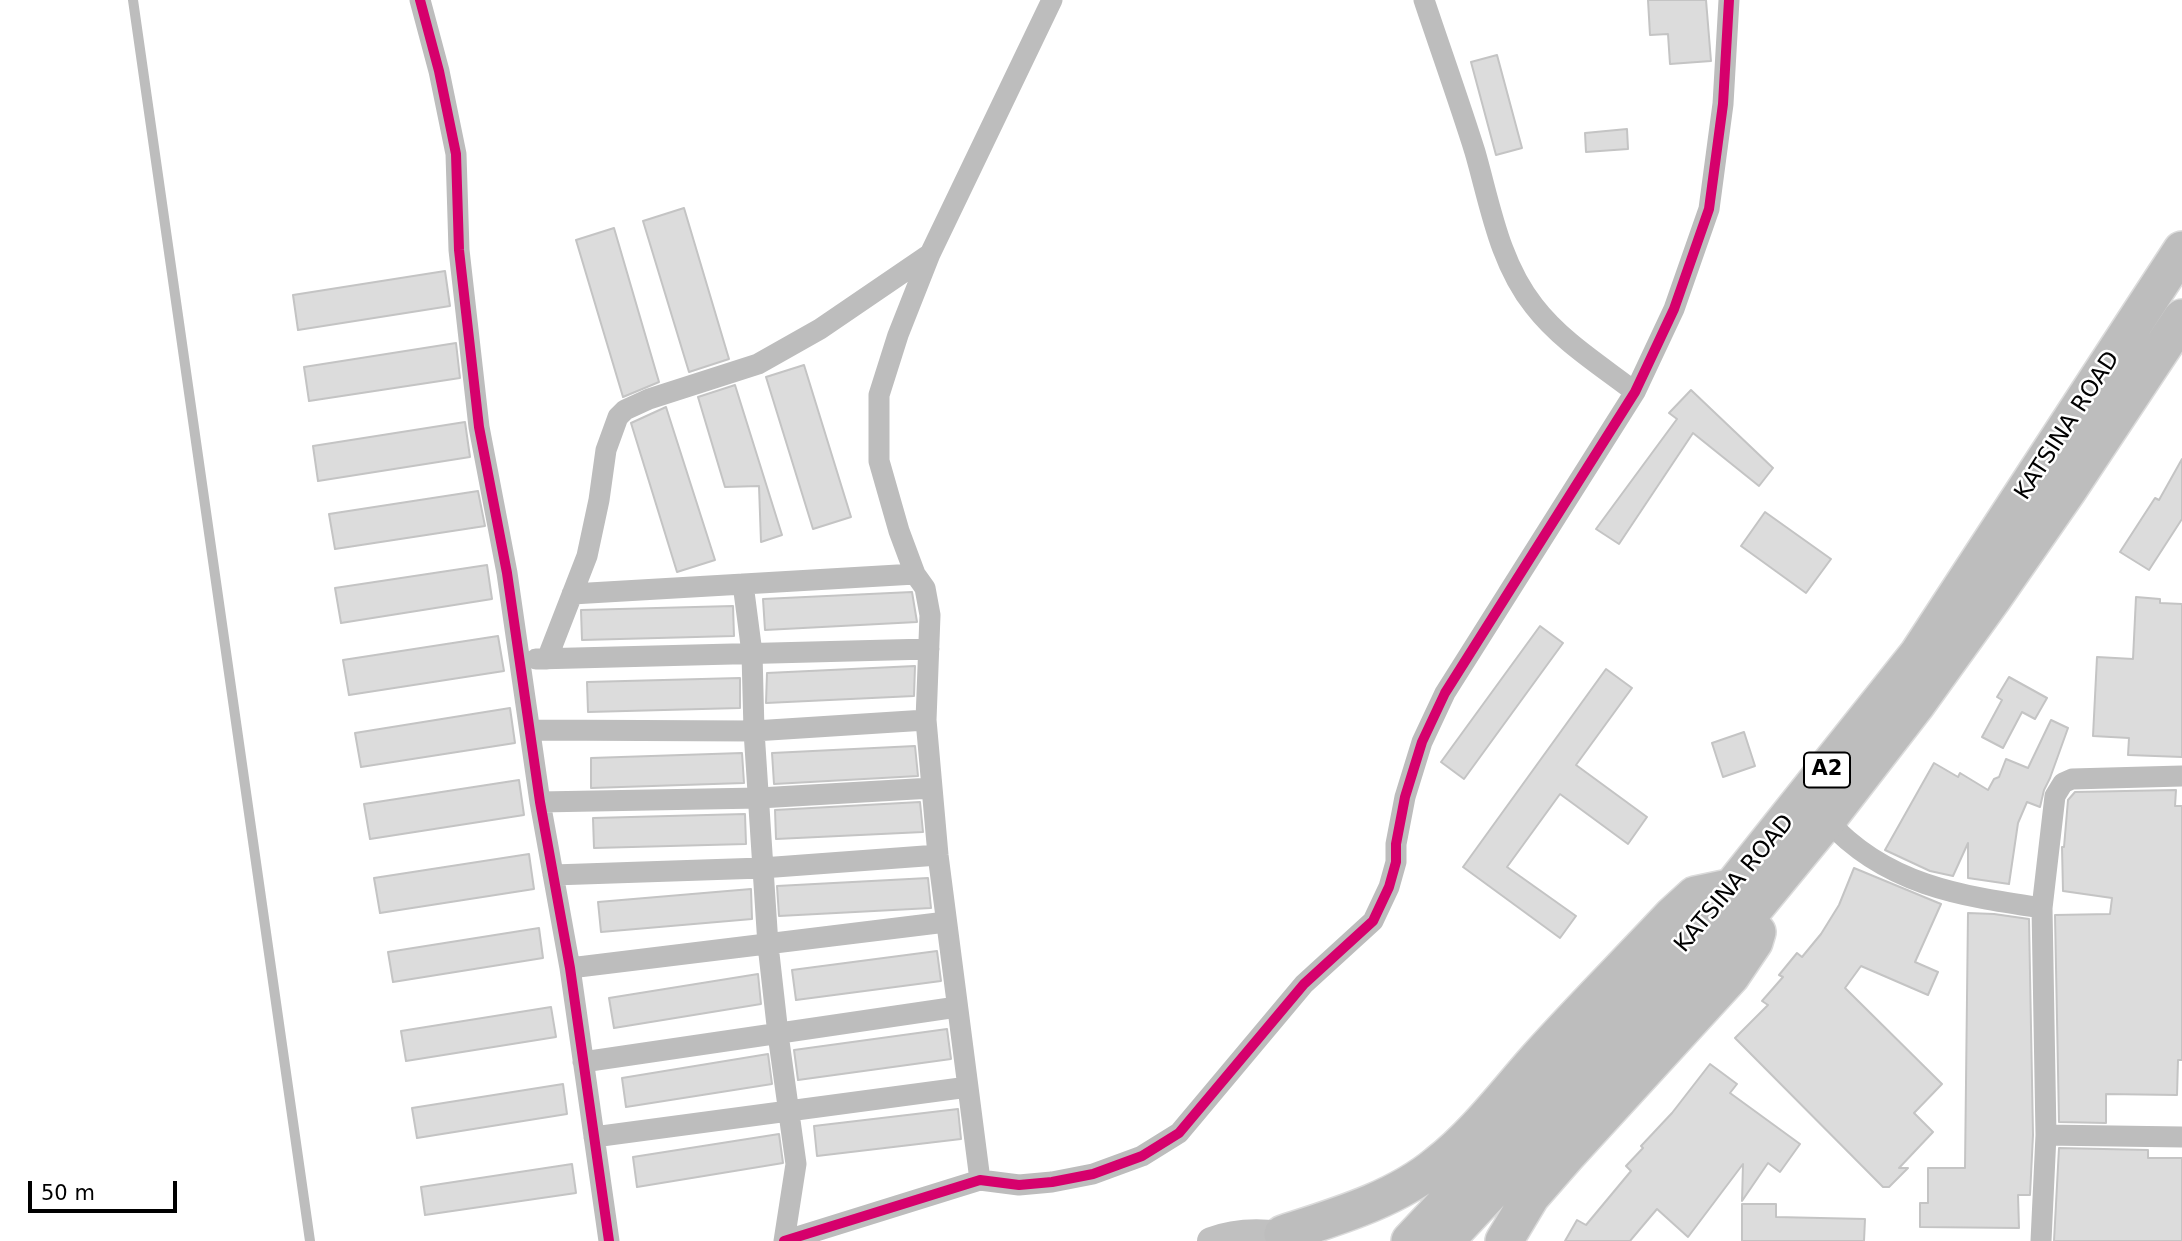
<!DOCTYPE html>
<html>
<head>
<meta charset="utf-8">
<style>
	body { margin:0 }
	#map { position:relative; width:2182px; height:1241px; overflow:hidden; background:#fff; font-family:"DejaVu Sans",sans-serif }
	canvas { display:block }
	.scale { position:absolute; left:28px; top:1181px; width:149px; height:32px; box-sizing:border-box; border:4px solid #000; border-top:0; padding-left:9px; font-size:21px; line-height:24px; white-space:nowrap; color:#000; -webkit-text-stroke:5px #fff; paint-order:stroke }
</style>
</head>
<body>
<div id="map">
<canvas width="2182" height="1241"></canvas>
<div class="scale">50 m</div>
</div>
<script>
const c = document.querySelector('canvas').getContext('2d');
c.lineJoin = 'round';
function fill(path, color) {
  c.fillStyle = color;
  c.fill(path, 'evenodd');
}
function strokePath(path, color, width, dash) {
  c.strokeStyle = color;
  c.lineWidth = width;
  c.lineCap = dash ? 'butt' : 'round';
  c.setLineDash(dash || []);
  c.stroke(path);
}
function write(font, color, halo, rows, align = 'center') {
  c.font = font + ' "DejaVu Sans",sans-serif';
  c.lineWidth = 5;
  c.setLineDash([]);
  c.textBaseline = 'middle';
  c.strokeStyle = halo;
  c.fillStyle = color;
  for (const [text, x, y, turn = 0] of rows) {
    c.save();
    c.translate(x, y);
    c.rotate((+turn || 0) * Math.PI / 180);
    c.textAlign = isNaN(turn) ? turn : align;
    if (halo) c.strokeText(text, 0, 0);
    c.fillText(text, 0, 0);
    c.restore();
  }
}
const building = new Path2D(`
	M1648,0H1706L1711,61L1670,64L1668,34L1650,35Z
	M1497,55L1522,148L1496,155L1471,62Z
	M1627,129L1628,149L1586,152L1585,133Z
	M684,208L729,359L689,372L643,221Z
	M614,228L659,382L623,397L576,240Z
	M445,271L450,306L298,330L293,295Z
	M456,343L460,378L309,401L304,367Z
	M804,365L851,517L813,529L766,377Z
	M735,385L782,535L761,542L759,486L725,487L698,397Z
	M1691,390L1773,468L1759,486L1693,433L1619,544L1596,529L1677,419L1669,413Z
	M666,407L715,560L677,572L631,423Z
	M465,422L470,457L318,481L313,446Z
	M2182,459V519L2149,570L2120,552L2155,498L2159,500Z
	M478,491L485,526L335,549L329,514Z
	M1765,512L1831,559L1806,593L1741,546Z
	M487,565L492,599L341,623L335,588Z
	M912,592L917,622L765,630L763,599Z
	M2136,597L2160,599V603L2182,604V757L2128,755L2129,738L2093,736L2097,657L2133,659Z
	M733,606L734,636L582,640L581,610Z
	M1540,626L1563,643L1464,779L1441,762Z
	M498,636L504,671L349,695L343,660Z
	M915,666L914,696L766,703L767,673Z
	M1606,669L1632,688L1576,765L1647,817L1628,844L1560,794L1507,867L1576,916L1560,938L1463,867Z
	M2009,677L2047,698L2035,719L2022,712L2003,748L1982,737L2002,700L1997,697Z
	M740,678V708L588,712L587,682Z
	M510,708L515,743L361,767L355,733Z
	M2051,720L2068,728L2050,778L2044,790L2040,807L2027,802L2018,823L2009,884L1968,878V843L1953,876L1930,871L1885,850L1934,763L1958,777L1960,773L1988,790L1994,779L1999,777L2006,759L2028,768Z
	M1744,732L1755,766L1723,777L1712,743Z
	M915,746L918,776L774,784L772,753Z
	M742,753L744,783L591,788V758Z
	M519,780L524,815L370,839L364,804Z
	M2176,790L2175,806H2182V1060H2178L2177,1095L2106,1094V1123L2059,1122L2055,915L2110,914L2112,898L2063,891L2062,847H2064L2068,800L2075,792Z
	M920,802L923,832L776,839L775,810Z
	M745,814L746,844L594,848L593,818Z
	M529,854L534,889L380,913L374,878Z
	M1854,868L1941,904L1915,962L1938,972L1928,995L1861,966L1845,988L1942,1084L1914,1113L1933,1132L1899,1168H1908L1889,1187H1883L1735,1038L1768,1005L1762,1001L1783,977L1779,975L1797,953L1802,957L1821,934L1839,905Z
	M928,878L931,908L779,916L777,886Z
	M751,889L752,919L601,932L598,902Z
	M1968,913L1994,914L2029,919L2033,1135L2030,1195H2018L2019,1228L1920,1227V1203H1928V1168H1965Z
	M539,928L543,958L393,982L388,952Z
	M937,951L941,981L796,1000L792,970Z
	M758,974L761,1004L614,1028L609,998Z
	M551,1007L556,1037L406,1061L401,1031Z
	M947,1029L951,1059L798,1080L794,1050Z
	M768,1054L772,1084L626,1107L622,1078Z
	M1710,1064L1737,1084L1730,1093L1800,1144L1780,1172L1768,1163L1742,1201L1743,1164L1688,1237L1657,1209L1630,1241H1565L1577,1220L1586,1225L1631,1171L1626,1166L1643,1148L1641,1146L1672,1113Z
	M563,1084L567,1114L417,1138L412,1108Z
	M958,1109L961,1139L817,1156L814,1126Z
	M779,1134L783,1163L637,1187L633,1157Z
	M2059,1148L2148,1150V1158H2182V1241H2054Z
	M572,1164L576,1193L425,1215L421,1187Z
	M1742,1204H1776V1217L1865,1219L1864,1241H1742Z`);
fill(building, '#dcdcdc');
strokePath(building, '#c4c4c4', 2);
const highway = new Path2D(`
	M1283,1234C1335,1217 1395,1200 1438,1164C1476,1134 1505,1095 1537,1059C1581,1010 1628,963 1673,915L1695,895L1733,887
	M1410,1241L1590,1050L1693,936L1918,654L2182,250
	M1445,1241L1734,933L1827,820L1916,705L1993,598L2068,490L2182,318
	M1504,1241L1531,1196L1566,1156L1731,976L1754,942L1757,932`);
strokePath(highway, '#dbdbdb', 40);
strokePath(new Path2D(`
	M133,0L310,1241`), '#bdbdbd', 10);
strokePath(new Path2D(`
	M420,0L439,71L456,154L459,250L479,427L507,573L540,802L570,968L609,1241
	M1424,0C1441,51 1459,101 1475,152C1490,204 1499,262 1534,306C1561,341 1600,365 1635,392
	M743,584L752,653L754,731L768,945L778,1034L796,1164L784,1241
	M572,594L915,574
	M536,659L929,649
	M547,659L587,556L599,500L606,450L618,417L625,410L649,399L758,364L820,329L930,254
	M530,730L754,731L926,720
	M540,802L759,798L932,788
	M1827,820C1885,885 1961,896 2042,908
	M553,875L762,868L938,855
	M570,968L946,922
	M583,1062L957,1007
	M2046,1135L2182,1137
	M594,1137L968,1087
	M980,1180L938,855L926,720L930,615L925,588L915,574L899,531L879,461V395L898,335L930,254L1052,0
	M784,1241L980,1180L1019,1185L1052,1182L1093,1174L1142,1156L1179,1133L1304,984L1373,921L1389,887L1396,862V844L1405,797L1422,742L1445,693L1635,392L1674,309L1709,209L1723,104L1729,0
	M2041,1241L2046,1135L2042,908L2055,796L2063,783L2072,779L2182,776`), '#bdbdbd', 21);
strokePath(new Path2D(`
	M1211,1241C1240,1230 1273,1232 1302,1239`), '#c0c0c0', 28);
strokePath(highway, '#bdbdbd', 37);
strokePath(new Path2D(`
	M420,0L439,71L456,154L459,250L479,427L507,573L540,802L570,968L609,1241
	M784,1241L980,1180L1019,1185L1052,1182L1093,1174L1142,1156L1179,1133L1304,984L1373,921L1389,887L1396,862V844L1405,797L1422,742L1445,693L1635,392L1674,309L1709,209L1723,104L1729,0`), '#d6006c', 10);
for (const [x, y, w] of [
	[1827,770,46]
]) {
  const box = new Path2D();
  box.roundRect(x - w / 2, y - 17.5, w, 35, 5);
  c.fillStyle = '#fff';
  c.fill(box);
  strokePath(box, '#000', 2);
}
write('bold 21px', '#000', null, [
	["A2",1827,770]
]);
write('23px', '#000', '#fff', [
	["KATSINA ROAD",2068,426,-57],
	["KATSINA ROAD",1735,884,-50]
]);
</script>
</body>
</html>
